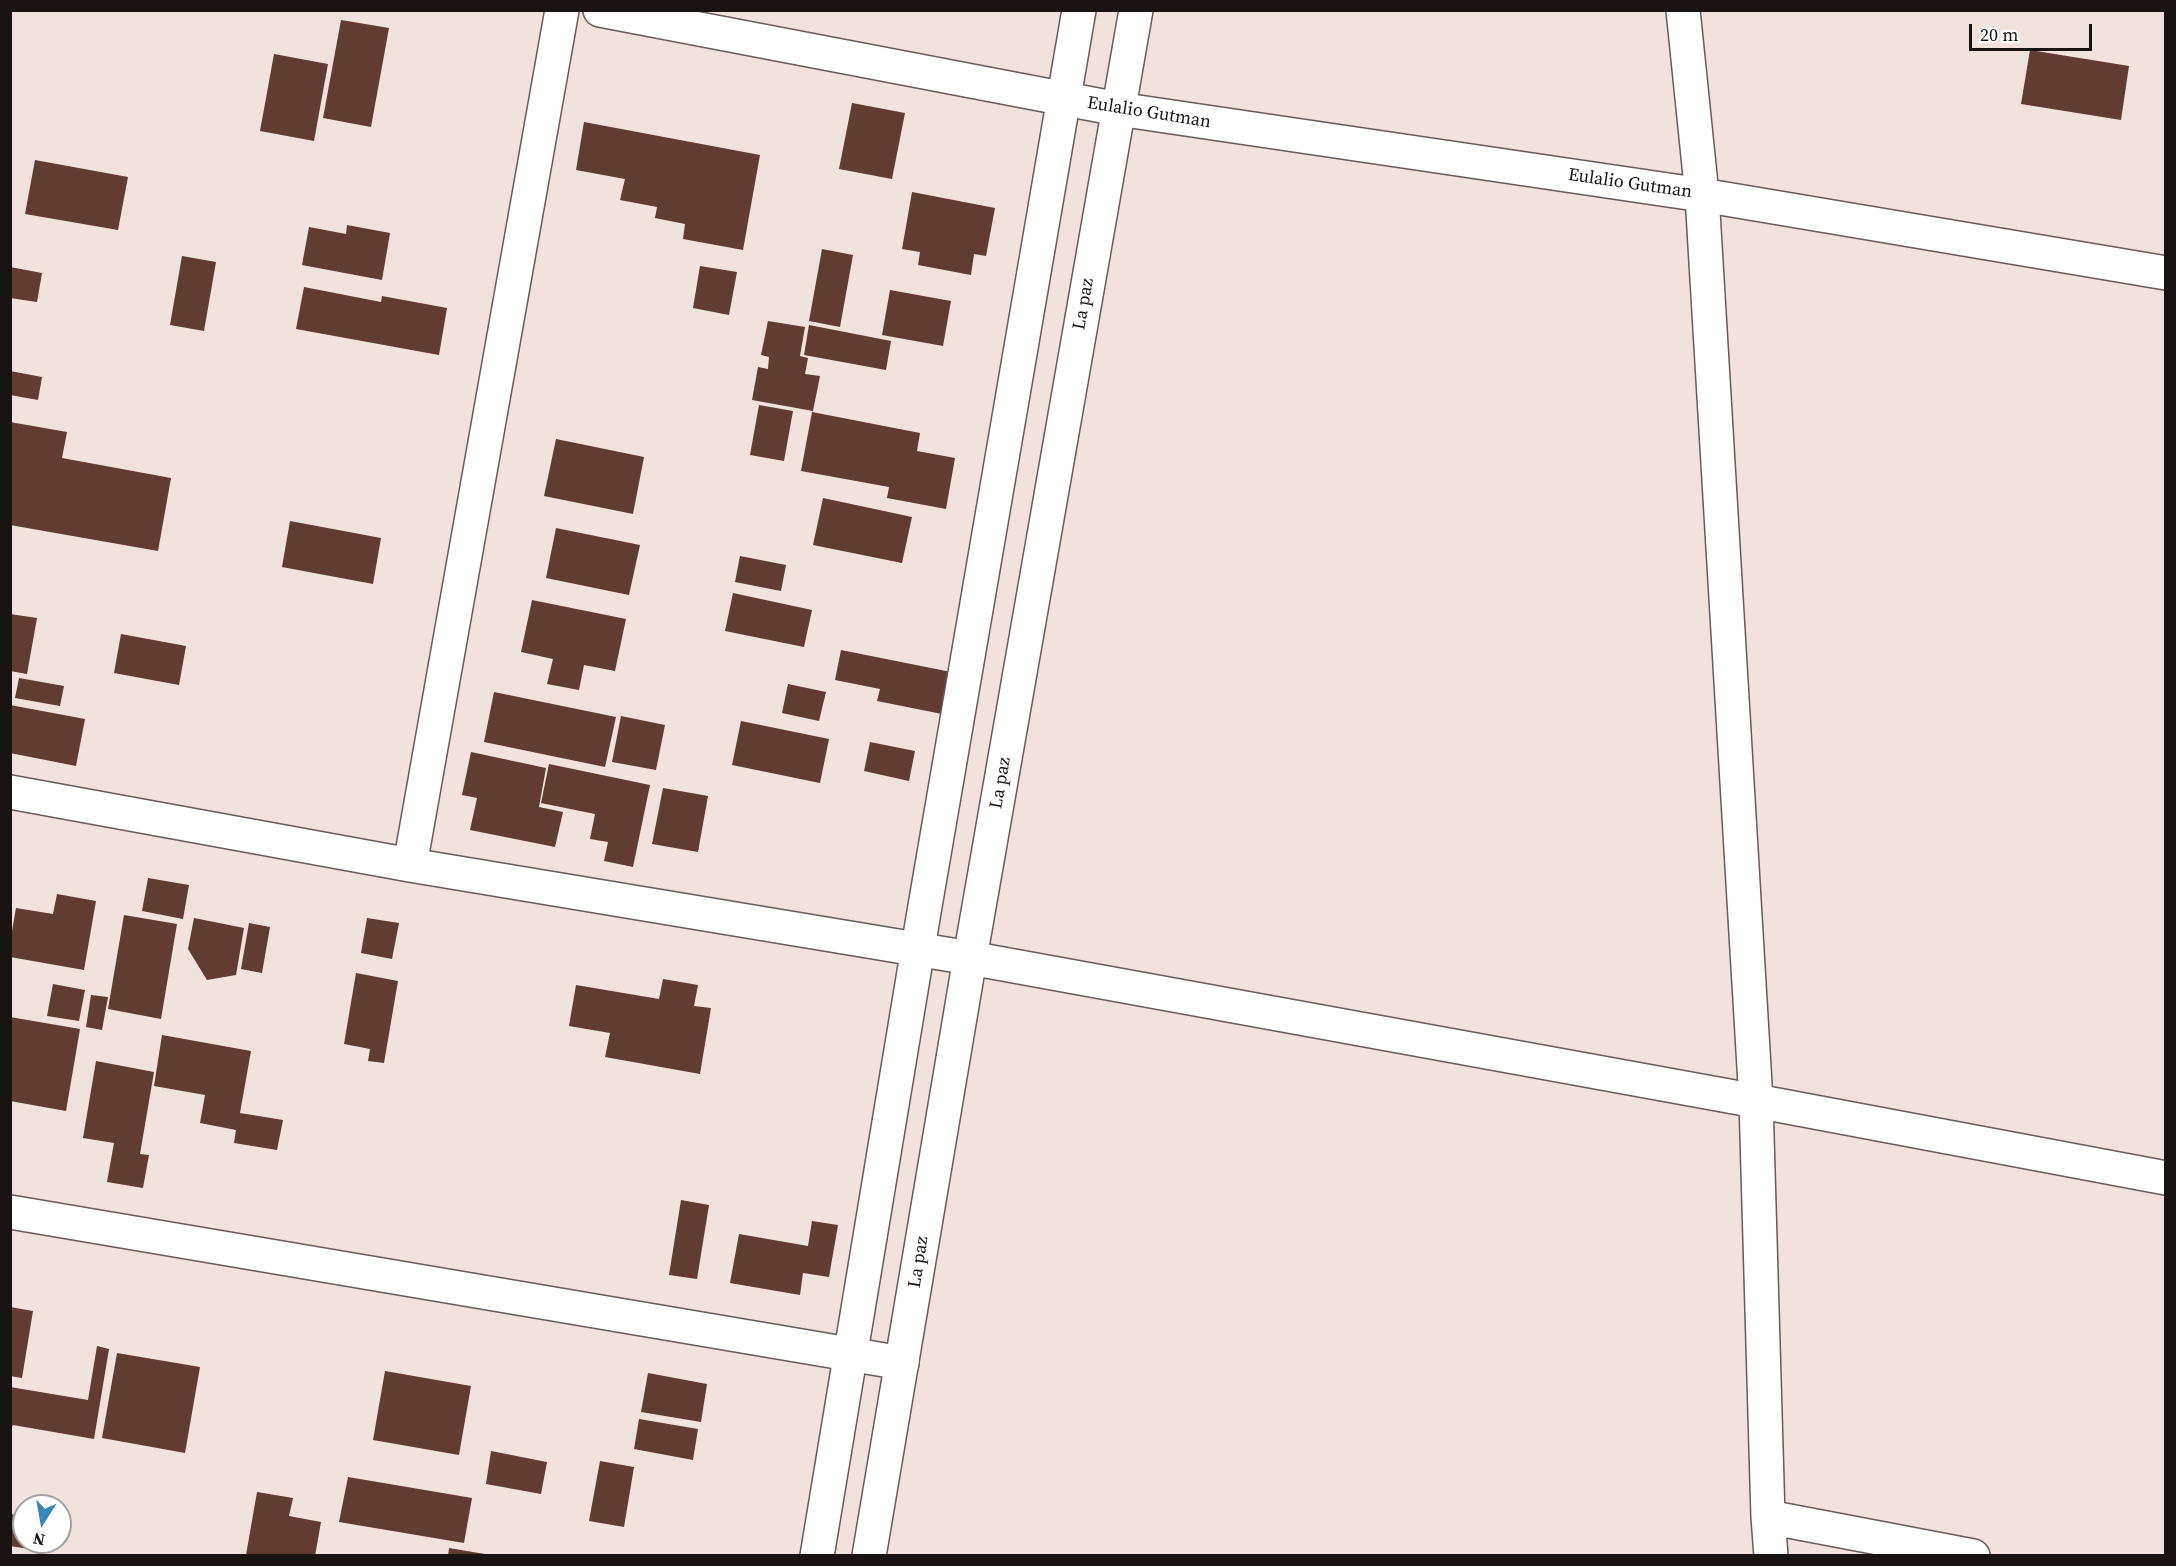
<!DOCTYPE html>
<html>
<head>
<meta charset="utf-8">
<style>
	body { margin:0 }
	#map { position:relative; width:2176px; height:1566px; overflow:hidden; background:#f1e2de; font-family:"Source Serif 4",serif }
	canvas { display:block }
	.frame { position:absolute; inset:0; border:12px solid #191413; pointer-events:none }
	.north { position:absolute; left:12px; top:1494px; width:60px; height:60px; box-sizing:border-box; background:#fff; border:2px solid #a3a1a1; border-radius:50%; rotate:191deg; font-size:16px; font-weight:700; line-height:24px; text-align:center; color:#191413 }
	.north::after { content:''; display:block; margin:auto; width:21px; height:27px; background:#3a86b9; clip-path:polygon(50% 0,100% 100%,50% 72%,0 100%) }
	.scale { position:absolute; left:1969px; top:24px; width:123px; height:27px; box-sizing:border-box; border:3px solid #191413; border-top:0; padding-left:8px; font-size:18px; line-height:21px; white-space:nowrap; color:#191413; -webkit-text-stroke:4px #fff; paint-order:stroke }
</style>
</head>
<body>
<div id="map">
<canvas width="2176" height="1566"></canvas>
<div class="frame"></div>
<div class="north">N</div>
<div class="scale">20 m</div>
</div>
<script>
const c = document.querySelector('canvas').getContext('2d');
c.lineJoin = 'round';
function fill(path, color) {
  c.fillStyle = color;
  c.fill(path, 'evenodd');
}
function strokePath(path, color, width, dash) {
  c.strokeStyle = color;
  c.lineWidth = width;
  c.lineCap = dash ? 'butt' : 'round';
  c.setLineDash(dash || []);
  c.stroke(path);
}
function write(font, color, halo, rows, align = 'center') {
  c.font = font + ' "Source Serif 4",serif';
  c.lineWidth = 6;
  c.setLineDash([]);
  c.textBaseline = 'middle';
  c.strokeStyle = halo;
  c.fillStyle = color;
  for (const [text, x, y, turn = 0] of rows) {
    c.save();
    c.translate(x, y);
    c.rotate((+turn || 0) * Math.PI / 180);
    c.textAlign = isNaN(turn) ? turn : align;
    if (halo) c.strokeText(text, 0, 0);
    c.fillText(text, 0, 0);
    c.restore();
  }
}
fill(new Path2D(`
	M341,20L389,28L371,127L323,118Z
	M2030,50L2129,66L2121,120L2021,104Z
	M274,54L328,64L314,141L260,131Z
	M852,103L905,113L892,179L839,169Z
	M584,122L760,155L743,250L683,239L685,224L655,218L657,207L620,200L625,179L576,170Z
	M35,160L128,177L118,230L25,214Z
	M912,192L995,208L986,256L974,254L971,275L918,265L920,252L902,249Z
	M347,225L390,233L382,280L302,265L309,227L346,234Z
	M822,249L853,255L840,327L809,321Z
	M182,256L216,262L204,331L170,325Z
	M700,266L737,272L729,315L693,308Z
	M10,267L42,273L37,302L10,298Z
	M304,287L381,302L382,296L447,308L439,355L296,329Z
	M890,290L951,301L943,346L882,335Z
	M768,321L805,327L800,356L808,358L805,374L820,376L813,411L752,400L758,367L768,369L769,357L761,355Z
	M809,325L891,341L886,370L804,355Z
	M10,371L42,377L38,400L10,395Z
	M759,405L793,411L784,461L750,455Z
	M812,412L920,433L917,451L955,458L946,509L887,498L889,487L801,471Z
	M10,422L67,432L62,458L171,478L158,551L10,525Z
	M556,439L644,457L633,514L544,496Z
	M823,498L912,517L902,563L813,545Z
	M290,521L381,538L373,584L282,567Z
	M556,528L640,545L629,595L546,578Z
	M740,556L786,565L781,591L735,582Z
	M733,593L812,610L804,647L725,631Z
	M532,600L626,619L615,671L584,665L579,690L547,684L553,659L521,652Z
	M10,614L37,618L27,674L10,671Z
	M121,634L186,646L179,685L114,673Z
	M841,650L951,672L942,714L877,701L880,689L835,680Z
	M19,678L64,686L60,706L15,698Z
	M788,684L826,692L819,721L782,713Z
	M494,692L616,717L605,767L484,742Z
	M10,705L85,719L76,766L10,753Z
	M621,716L665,725L656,770L612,762Z
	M741,721L829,739L820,783L732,765Z
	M870,742L915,751L909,781L864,771Z
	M471,752L546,768L539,807L563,812L555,847L470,830L477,798L462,795Z
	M549,764L650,785L633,867L604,861L608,842L590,839L595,814L541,803Z
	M663,788L708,796L698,852L652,844Z
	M148,878L189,885L183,919L142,911Z
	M57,894L96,901L84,970L10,957V942L16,908L53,914Z
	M124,915L177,924L161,1019L108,1009Z
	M194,918L244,928L236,975L207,980L188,949Z
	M367,918L399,923L392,959L361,953Z
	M249,923L270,927L262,973L241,969Z
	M356,973L398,981L384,1063L368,1061L370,1049L344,1044Z
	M663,979L698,985L694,1006L711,1008L700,1074L605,1057L610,1033L569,1026L576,985L659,999Z
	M53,984L85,990L79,1021L47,1016Z
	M91,995L108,997L102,1030L86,1027Z
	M10,1017L80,1029L66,1111L10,1101Z
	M162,1035L251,1051L240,1113L283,1120L277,1150L234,1143L236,1130L200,1123L205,1095L154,1086Z
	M96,1061L154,1072L140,1154L149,1155L143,1188L107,1182L114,1143L83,1138Z
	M681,1200L709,1205L697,1279L669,1275Z
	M812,1221L838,1225L829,1277L803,1273L800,1295L730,1283L739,1234L808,1246Z
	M10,1307L33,1311L22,1378L10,1376Z
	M97,1346L109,1349L94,1439L13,1425L10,1430V1387L88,1400Z
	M117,1353L200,1367L185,1453L102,1438Z
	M385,1371L471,1386L459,1455L373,1440Z
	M648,1373L707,1384L701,1422L641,1412Z
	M639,1419L698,1429L693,1460L634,1449Z
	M491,1451L547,1462L541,1494L486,1484Z
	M600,1461L634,1467L624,1527L589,1521Z
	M348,1477L472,1498L464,1543L339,1522Z
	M257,1492L293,1498L289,1516L321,1522L315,1556L246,1555Z
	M10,1514L24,1516V1542H36L35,1550L10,1546Z
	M449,1548L485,1554V1556H448Z`), '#603c33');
const minor = new Path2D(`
	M600,10L1118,109L1702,195L2166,273
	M1683,10L1702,195L1756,1101L1768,1517L1771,1556
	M10,792L410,865L970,958L1756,1101L2166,1178
	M410,865L562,10
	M10,1212L902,1363
	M1768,1517L1973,1556`);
const tertiary = new Path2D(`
	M817,1556L924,912L1079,10
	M869,1556L970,958L1136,10`);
strokePath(minor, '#685b58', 36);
strokePath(tertiary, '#685b58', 36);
strokePath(minor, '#fff', 33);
strokePath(tertiary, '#fff', 33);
write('18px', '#191413', '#fff', [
	["Eulalio Gutman",1149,113,9],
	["Eulalio Gutman",1630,184,8],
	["La paz",1084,304,-80],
	["La paz",1001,783,-80],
	["La paz",919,1262,-81]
]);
</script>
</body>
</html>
